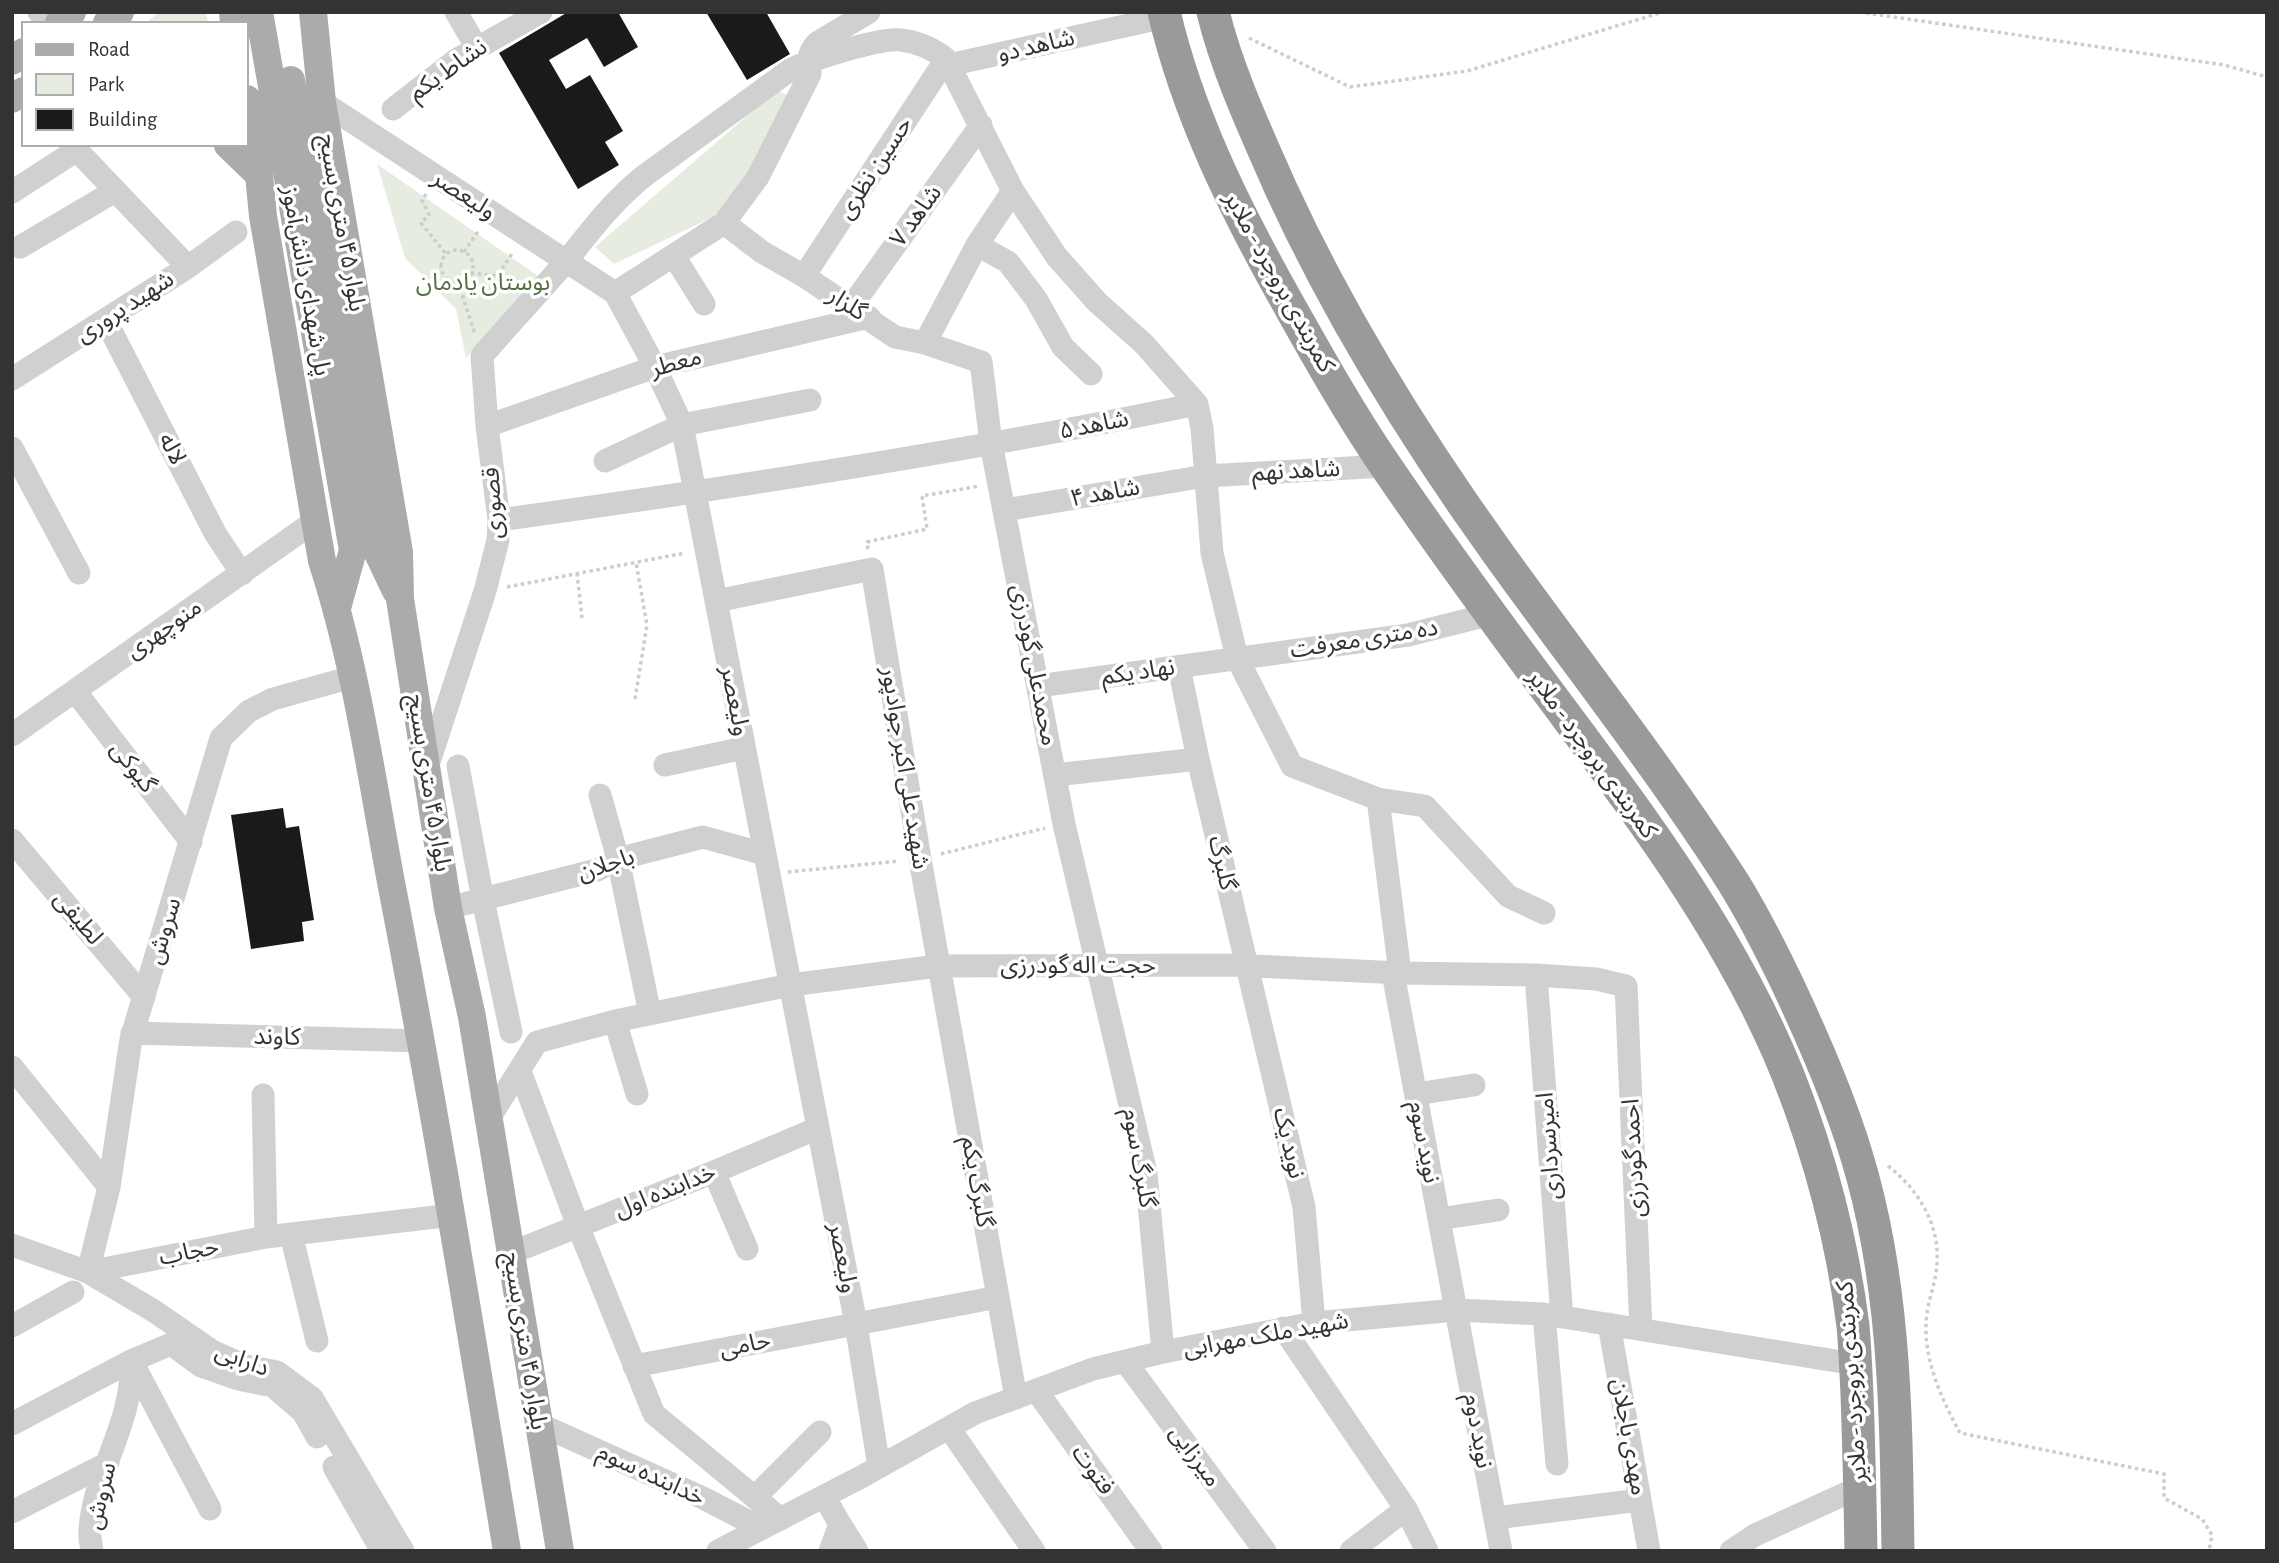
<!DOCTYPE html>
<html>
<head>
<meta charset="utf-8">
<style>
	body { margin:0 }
	#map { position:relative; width:2279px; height:1563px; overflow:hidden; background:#fff; font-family:"Alegreya Sans",sans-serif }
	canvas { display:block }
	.frame { position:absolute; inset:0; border:14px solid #333; pointer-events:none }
	.legend { position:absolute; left:21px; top:21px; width:228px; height:126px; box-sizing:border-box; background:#fff; border:2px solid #adadad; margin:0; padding:9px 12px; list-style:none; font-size:21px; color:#333 }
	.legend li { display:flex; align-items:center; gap:14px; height:35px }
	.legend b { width:35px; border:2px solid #adadad }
</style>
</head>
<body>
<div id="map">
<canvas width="2279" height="1563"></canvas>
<div class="frame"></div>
<ul class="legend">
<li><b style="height:9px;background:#ababab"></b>Road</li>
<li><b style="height:19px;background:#e6ecdf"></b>Park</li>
<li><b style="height:19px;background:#1a1a1a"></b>Building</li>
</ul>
</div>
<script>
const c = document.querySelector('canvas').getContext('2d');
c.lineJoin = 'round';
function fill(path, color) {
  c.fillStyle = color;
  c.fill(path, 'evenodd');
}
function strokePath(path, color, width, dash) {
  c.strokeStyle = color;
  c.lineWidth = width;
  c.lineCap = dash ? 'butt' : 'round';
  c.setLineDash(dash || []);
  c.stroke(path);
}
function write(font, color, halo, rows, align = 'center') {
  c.font = font + ' "Alegreya Sans","Noto Sans Arabic",sans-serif';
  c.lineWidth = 7;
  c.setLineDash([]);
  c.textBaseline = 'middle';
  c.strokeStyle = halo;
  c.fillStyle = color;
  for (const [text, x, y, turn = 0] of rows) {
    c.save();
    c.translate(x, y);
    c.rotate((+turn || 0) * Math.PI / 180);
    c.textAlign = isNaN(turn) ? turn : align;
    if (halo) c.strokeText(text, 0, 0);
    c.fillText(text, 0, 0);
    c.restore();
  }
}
fill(new Path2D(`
	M159,12H206L208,23H146Z
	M777,90L787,95L740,194L711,218L614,264L595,247Z
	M377,164L538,276L466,358L456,309L405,258Z`), '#e6ecdf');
fill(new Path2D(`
	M568,12H618L638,47L604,67L587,38L549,60L566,89L590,75L623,131L605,142L619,165L578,189L499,53Z
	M706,12H766L790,54L747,80Z
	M283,808L286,828L299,826L314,920L302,922L304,941L251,949L231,815Z`), '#1a1a1a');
strokePath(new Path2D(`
	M1859,12L2224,65L2267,77
	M1249,38L1350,87L1467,71L1663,12
	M426,194L422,200L429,215L421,223L446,254
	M441 266a16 16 0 1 1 32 0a16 16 0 1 1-32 0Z
	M464,252L479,230
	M471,273L497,276L513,252
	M458,282L475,334
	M868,549L867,542L927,529L922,496L980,486
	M577,573L582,618
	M507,587L685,553
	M635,699L647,625L636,562
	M941,854L1045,828
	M788,872L899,861
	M1888,1166C1917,1188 1940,1224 1937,1263C1936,1284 1926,1304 1926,1326C1925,1363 1943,1402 1960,1433L2164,1474V1498L2202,1519L2212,1535L2209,1551`), '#cdcdcd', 3.5, [3.5, 3.5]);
strokePath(new Path2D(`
	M39,12L47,23
	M456,12L477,48
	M949,65L1165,17
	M322,102L615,293L655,367L682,425L856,1324L879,1467
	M393,109L456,60L541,12
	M72,145L188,267
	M12,192L77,150
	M724,223L762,252L804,276L895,337L925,343L981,362L991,443L1064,824L1146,1173L1163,1352
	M977,245L1008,262L1036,299L1063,347L1091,374
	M20,247L115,191
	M674,256L704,304
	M804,276L946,59
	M615,293L724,223L758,177L810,74C811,60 805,56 817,43L869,12
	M851,307L981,125
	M106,321L215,533L242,574
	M925,343L977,245L1013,191
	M12,379L188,267L236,232
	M487,426L655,367L869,317
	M12,448L79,573
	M605,461L682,425L810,400
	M1005,510L1205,476L1386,466
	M499,520C732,488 966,452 1197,404
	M716,601L872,569L920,859L1016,1398
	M1179,667L1198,759L1304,1207L1314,1323
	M1038,686L1408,635L1491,614
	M75,691L191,842
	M12,735L315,521
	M665,765L744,748
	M458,766L483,900L511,1032
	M427,768L485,591L498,540L499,520L487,426L482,356C510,323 540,292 568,259C592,229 614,200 644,176L790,70C809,60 881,37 901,40C919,42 932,48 946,59L1013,191L1057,257L1097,302L1144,344L1197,404L1202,428L1212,553L1237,658L1292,766L1378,799L1425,806L1508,896L1544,913
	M1055,775L1198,759
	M600,795L618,859L650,1014
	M1378,799L1400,973
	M12,840L144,997
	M448,908L597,870L618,859L703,837L764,854
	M1393,973L1501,1551
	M1536,975L1562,1317
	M615,1021L637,1094
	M132,1033L422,1041
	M12,1067L109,1187
	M520,1071L578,1226L654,1414L781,1519
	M1416,1094L1474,1085
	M263,1095L266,1237
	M488,1120L537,1042L615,1021L790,985L938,966L1234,965L1400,973L1536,975L1596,979L1626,986L1641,1329
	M714,1172L747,1249
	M1439,1219L1498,1210
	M291,1234L317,1341
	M12,1245L88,1272L154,1311L212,1351L246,1366L277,1372L312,1398L403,1551
	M511,1253L714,1172L818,1128
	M88,1272L109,1187L131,1039L221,738L249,711L273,699L352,677
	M88,1272L266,1237L452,1215
	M1544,1314L1557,1464
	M1609,1324L1649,1551
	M12,1326L73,1292
	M1283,1328L1406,1509L1427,1551
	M1125,1361L1265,1551
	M133,1364L210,1509
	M634,1366L998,1297
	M1036,1390L1151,1551
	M12,1424L131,1361L171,1344L201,1366L238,1379L273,1386L303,1412L317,1437
	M539,1424L703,1498L761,1528
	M949,1428L1034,1551
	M334,1467L382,1551
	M824,1496L840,1524L830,1551
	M755,1497L820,1432
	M12,1512L108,1463
	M1495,1518L1640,1500
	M840,1524L857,1551
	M92,1551C91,1544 89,1536 90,1529C94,1472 134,1422 131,1361
	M718,1551L863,1476L975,1413L1093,1369L1163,1352L1314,1323L1456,1310L1544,1314L1855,1364
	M1351,1551L1406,1509
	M1731,1551L1755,1535L1860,1487`), '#d0d0d0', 23);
strokePath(new Path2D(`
	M233,12L234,23
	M259,12L353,550L337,608
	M313,12L322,102L399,552L400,599L448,908L472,1017L560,1551
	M59,23L72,12
	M107,23L120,12
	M12,61L23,52
	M291,80L375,547L396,591
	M12,99L23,91
	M247,99L259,175L263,216L322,561C356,665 371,775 391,882C434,1104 470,1327 507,1551
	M228,145L259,175`), '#ababab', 28);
strokePath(new Path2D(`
	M1164,12C1188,114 1234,207 1285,298C1316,353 1347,409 1383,462C1438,543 1496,622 1555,701C1642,818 1733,938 1788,1075C1820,1156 1842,1239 1853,1326C1855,1348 1856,1372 1857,1395C1859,1447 1860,1499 1861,1551
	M1213,12C1228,73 1256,132 1281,189C1340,317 1415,438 1497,552C1576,662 1660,768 1733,882C1753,914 1770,948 1786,981C1813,1038 1839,1097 1857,1157C1896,1285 1896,1419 1898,1551`), '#9a9a9a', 33);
write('24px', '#333', '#fff', [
	["شاهد دو",1036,46,-13],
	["نشاط یکم",448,70,-35],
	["حسین نظری",875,168,-57],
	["ولیعصر",464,195,33],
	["شاهد ۷",916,216,-54],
	["بلوار ۴۵ متری بسیج",342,223,80],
	["پل شهدای دانش‌آموز",306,281,80],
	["کمربندی بروجرد - ملایر",1279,282,61],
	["گلزار",847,304,33],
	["شهید پروری",125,307,-33],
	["معطر",676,363,-15],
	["شاهد ۵",1094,425,-11],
	["لاله",172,449,63],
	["شاهد نهم",1296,471,-3],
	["شاهد ۴",1105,493,-10],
	["قصوری",493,503,-93],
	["منوچهری",164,629,-35],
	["ده متری معرفت",1364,639,-9],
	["محمدعلی گودرزی",1034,665,79],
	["نهاد یکم",1138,672,-8],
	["ولیعصر",735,701,79],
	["کمربندی بروجرد - ملایر",1592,754,54],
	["گیوکی",133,767,52],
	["شهید علی اکبر جوادپور",905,768,81],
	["بلوار ۴۵ متری بسیج",429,783,81],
	["گلبرگ",1222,863,77],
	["باجلان",606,865,-18],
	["لطیفی",78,918,50],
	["سروش",164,931,-73],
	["حجت اله گودرزی",1078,966],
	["کاوند",277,1037,1],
	["نوید سوم",1424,1142,79],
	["نوید یک",1289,1143,77],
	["امیرسرداری",1549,1146,-94],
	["گلبرگ سوم",1139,1158,80],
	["احمد گودرزی",1634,1158,-93],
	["گلبرگ یکم",977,1182,80],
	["خدابنده اول",665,1191,-22],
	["حجاب",189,1252,-11],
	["ولیعصر",843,1258,79],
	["شهید ملک مهرابی",1266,1335,-10],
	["بلوار ۴۵ متری بسیج",525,1341,81],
	["حامی",745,1345,-11],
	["دارابی",242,1360,20],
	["کمربندی بروجرد - ملایر",1852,1382,-94],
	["نوید دوم",1478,1431,80],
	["مهدی باجلان",1629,1437,80],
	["میرزایی",1195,1456,54],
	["فتوت",1093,1470,54],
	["خدابنده سوم",651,1475,25],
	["سروش",101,1496,-77]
]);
write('24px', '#56703f', '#fff', [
	["بوستان یادمان",483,283]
]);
</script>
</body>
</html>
